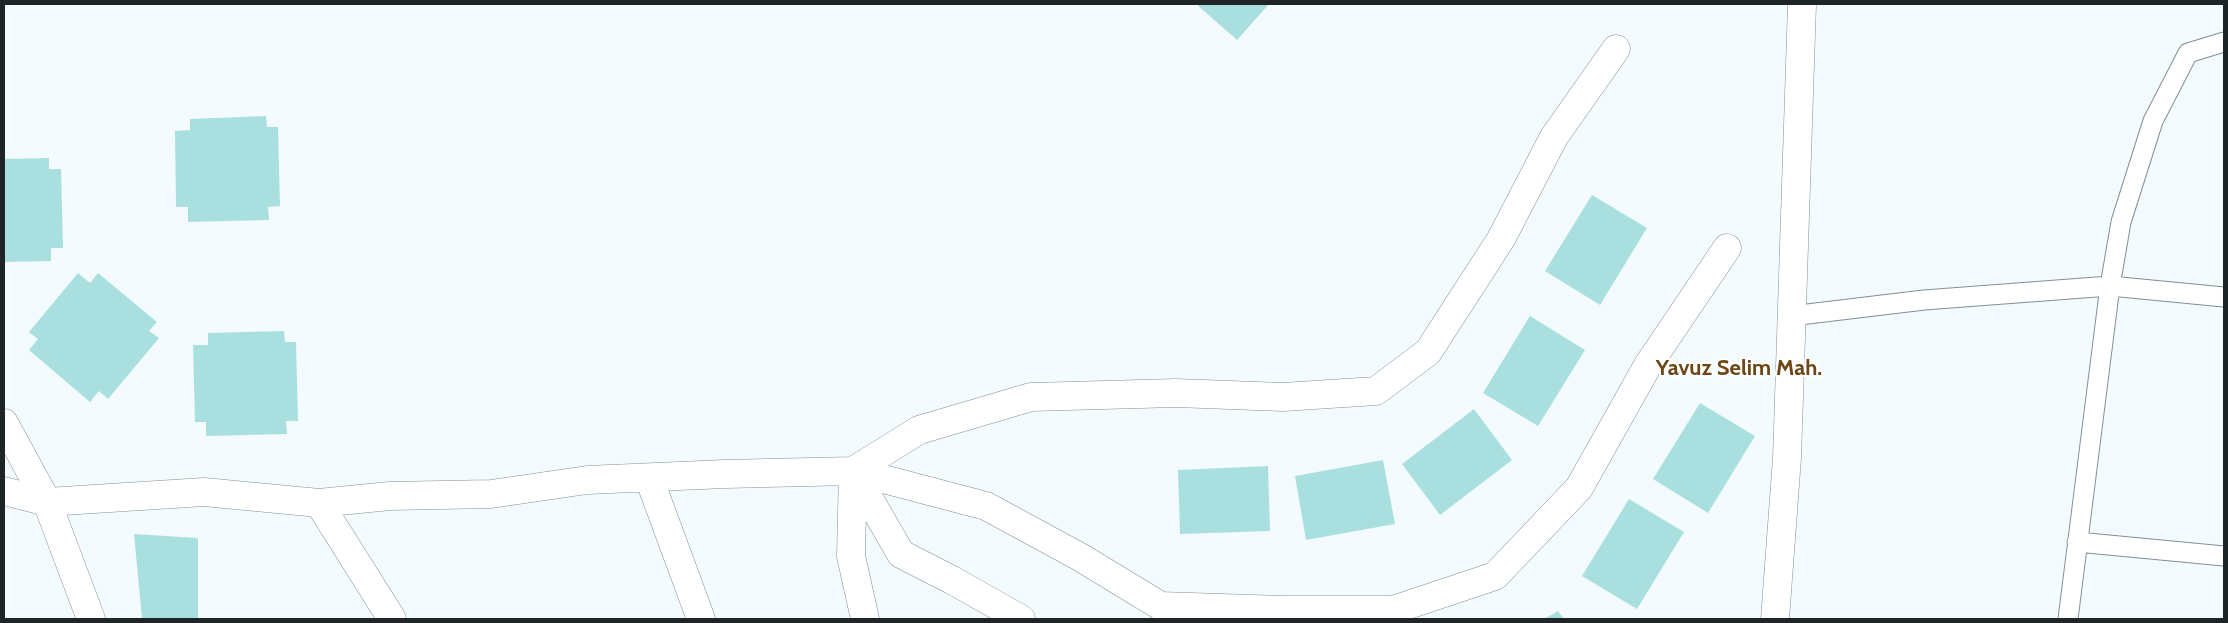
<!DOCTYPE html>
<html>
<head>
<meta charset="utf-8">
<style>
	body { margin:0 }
	#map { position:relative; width:2228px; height:623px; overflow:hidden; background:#f3fbfe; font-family:Cabin,sans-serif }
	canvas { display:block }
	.frame { position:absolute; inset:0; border:5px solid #1f2426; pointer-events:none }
</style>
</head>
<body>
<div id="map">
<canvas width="2228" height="623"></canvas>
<div class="frame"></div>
</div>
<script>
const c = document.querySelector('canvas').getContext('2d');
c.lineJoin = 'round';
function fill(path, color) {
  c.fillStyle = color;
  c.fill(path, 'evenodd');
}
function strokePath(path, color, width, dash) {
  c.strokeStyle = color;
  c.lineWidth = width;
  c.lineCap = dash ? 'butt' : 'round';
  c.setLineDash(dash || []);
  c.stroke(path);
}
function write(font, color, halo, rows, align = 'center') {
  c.font = font + ' Cabin,sans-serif';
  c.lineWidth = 4;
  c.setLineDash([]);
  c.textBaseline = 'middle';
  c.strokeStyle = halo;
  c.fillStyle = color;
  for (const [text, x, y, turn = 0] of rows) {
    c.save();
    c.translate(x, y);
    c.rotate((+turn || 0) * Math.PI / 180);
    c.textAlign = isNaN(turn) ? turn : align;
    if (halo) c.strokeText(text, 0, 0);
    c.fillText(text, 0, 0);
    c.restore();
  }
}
fill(new Path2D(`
	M1196,4H1269L1237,40Z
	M266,116L267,127H278L280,206L268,207L269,220L188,222V207H176L175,131L190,130V119Z
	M49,158V169H61L63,248H51V261L4,262V159Z
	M1592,195L1647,228L1600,305L1545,271Z
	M78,273L90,283L98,273L157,322L149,331L159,338L108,399L99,391L90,402L29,350L38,339L29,332Z
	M1530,316L1585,350L1538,426L1483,393Z
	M284,331L285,342H296L298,421H286L287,434L206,436V422H195L193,345H208V333Z
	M1700,403L1755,436L1708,513L1653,479Z
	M1474,409L1512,460L1440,515L1402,464Z
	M1383,460L1395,524L1306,540L1295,476Z
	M1268,466L1270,531L1180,534L1178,470Z
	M1629,499L1684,532L1637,609L1582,576Z
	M134,534L198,538V619H142Z
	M1558,611L1564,619H1544Z`), '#a9e0df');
const service = new Path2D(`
	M1791,316L1924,300L2110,286L2224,297
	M2077,542L2224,556
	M2068,619L2110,286L2121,222L2153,121L2188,53L2224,42`);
const minor = new Path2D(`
	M853,471L919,430L1031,397L1176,393L1283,397L1376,391L1428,352L1501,239L1554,137L1616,49
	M853,471L901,554L952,580L1021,619
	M853,471L851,556L865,619
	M649,478L701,619
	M4,491L47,502L204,492L319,503L390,496L491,494L587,480L725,474L853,471L986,506L1080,557L1182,619
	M319,503L392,619
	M1160,606L1283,610H1393L1495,576L1579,488L1648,365L1727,248
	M1775,619L1787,458L1802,4`);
const tertiary = new Path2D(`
	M4,423L47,502L91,619`);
strokePath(service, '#838f95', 21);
strokePath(minor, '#838f95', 29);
strokePath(tertiary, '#838f95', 29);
strokePath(service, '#fff', 19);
strokePath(minor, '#fff', 28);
strokePath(tertiary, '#fff', 28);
write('bold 22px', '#6b4715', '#fff', [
	["Yavuz Selim Mah.",1739,369]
]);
</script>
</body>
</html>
